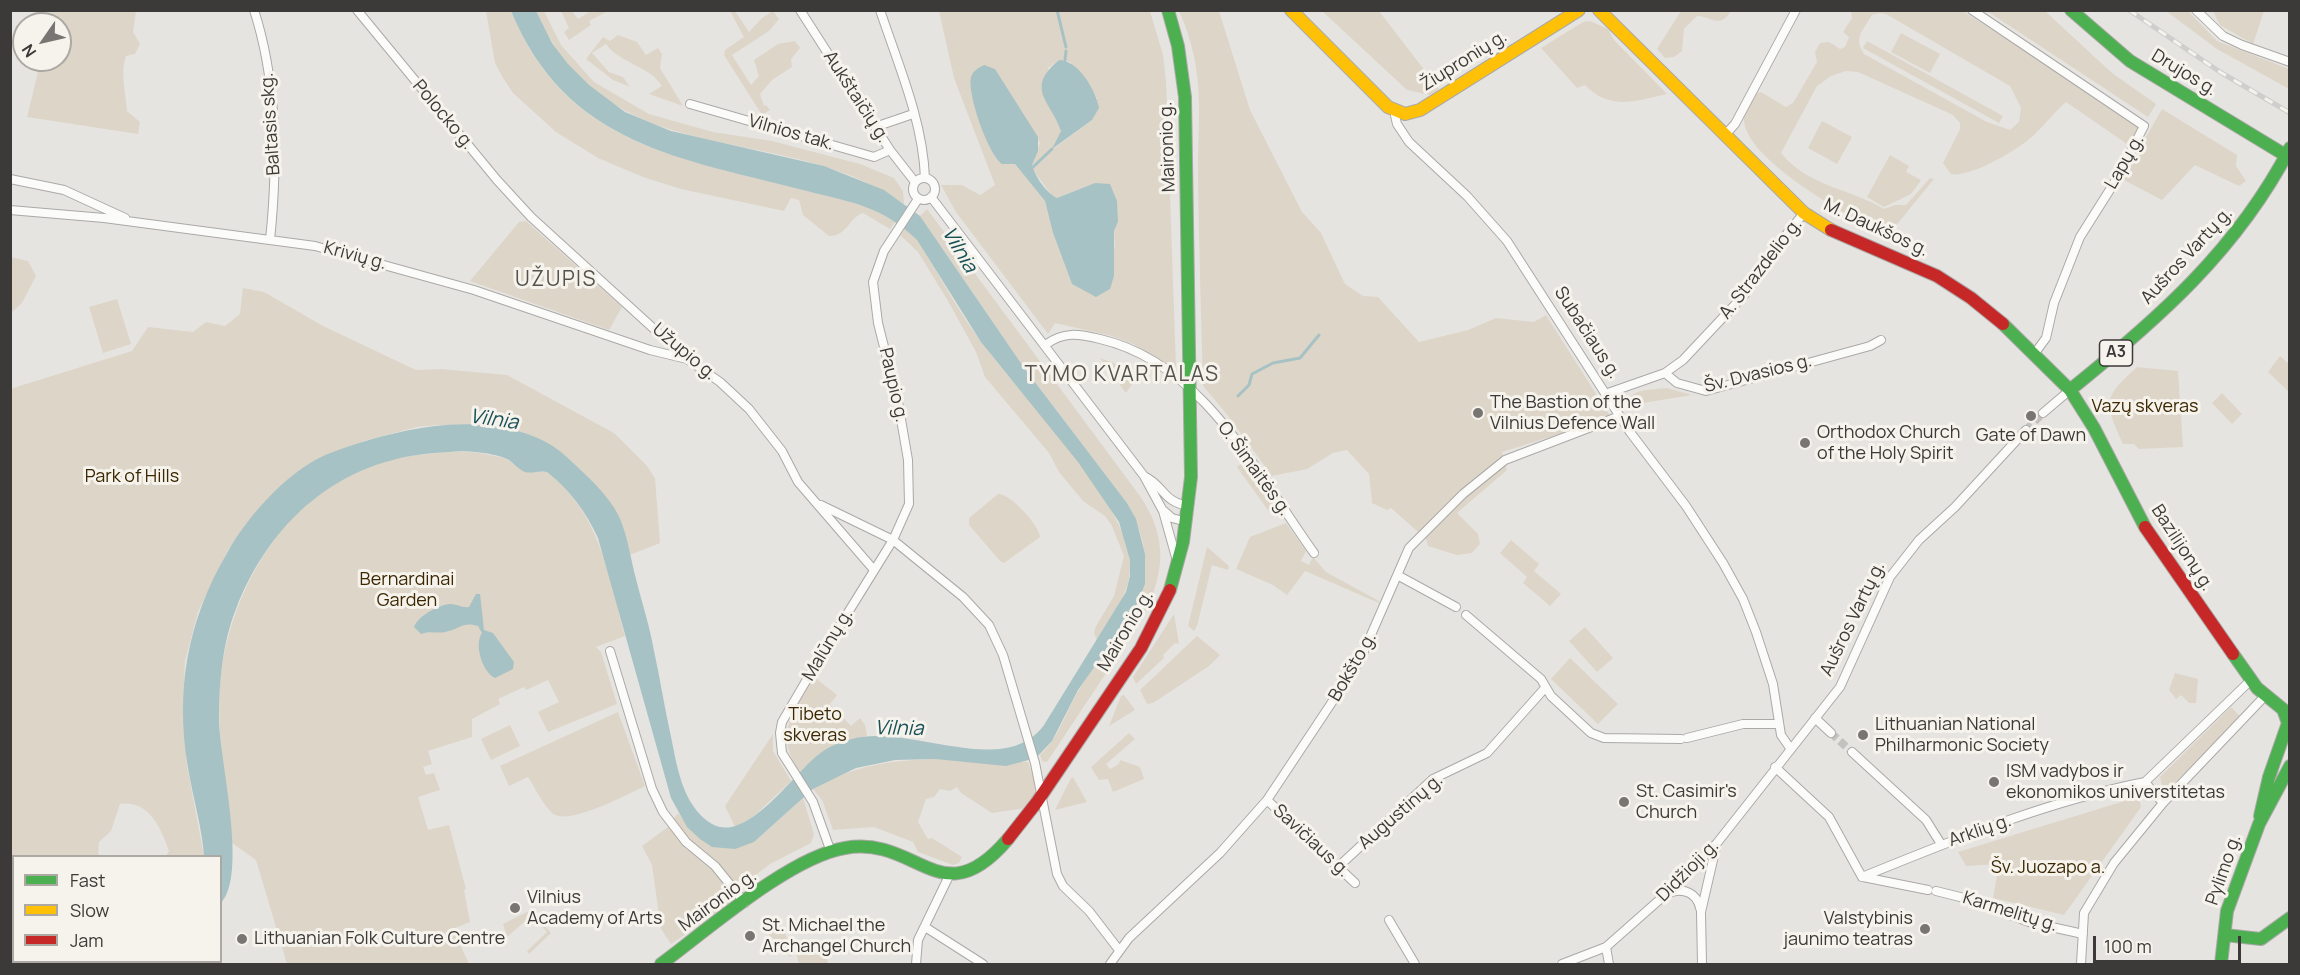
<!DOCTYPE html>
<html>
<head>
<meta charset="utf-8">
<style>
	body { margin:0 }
	#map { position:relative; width:2300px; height:975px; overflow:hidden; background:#e6e4e1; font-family:Manrope,sans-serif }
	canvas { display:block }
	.frame { position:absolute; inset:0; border:12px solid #3c3a38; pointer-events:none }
	.legend { position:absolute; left:12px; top:855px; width:210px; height:108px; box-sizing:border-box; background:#f6f2ec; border:2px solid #aca8a4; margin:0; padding:8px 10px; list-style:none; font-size:18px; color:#3c3a38 }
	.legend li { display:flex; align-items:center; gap:12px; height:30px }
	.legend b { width:30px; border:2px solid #aca8a4 }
	.north { position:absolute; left:12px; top:12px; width:60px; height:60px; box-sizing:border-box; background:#f6f2ec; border:2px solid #aca8a4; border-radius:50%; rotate:236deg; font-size:16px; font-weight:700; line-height:24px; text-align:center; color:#3c3a38 }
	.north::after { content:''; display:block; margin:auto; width:21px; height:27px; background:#787673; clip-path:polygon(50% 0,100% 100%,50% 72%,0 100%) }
	.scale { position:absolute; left:2093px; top:936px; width:148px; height:27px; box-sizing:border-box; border:3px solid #3c3a38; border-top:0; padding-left:8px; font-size:18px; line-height:21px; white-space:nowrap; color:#3c3a38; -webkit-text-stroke:4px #f6f2ec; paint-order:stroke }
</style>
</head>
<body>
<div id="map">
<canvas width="2300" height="975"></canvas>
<div class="frame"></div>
<ul class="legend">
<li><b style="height:8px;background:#4caf50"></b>Fast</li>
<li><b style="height:8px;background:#ffc107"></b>Slow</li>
<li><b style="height:8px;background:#c62828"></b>Jam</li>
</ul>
<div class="north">N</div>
<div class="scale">100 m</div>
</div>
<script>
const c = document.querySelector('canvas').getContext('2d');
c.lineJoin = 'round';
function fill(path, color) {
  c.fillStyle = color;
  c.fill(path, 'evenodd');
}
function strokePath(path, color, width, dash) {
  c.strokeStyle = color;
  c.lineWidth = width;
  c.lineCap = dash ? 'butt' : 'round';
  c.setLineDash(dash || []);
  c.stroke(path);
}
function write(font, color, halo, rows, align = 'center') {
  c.font = font + ' Manrope,sans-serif';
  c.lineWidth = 6;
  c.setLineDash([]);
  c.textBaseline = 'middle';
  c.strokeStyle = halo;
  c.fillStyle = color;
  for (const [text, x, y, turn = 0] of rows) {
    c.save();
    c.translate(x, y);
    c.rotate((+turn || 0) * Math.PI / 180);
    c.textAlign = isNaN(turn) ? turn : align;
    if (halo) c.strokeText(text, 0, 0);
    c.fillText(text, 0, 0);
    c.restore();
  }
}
fill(new Path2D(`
	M1961,10L2139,124L2140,128L2130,146L2066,102C2054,112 2045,125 2034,135C2019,149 1971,178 1951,174L1943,163L1960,129V123L1953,115L1858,72L1846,71L1831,76L1817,86L1781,153C1809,187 1849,188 1884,209L1895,205H1906L1930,178L1934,179L1894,228L1876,231C1846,213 1726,151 1746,108C1750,100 1752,94 1761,92L1786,107L1793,103L1817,62L1815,52L1820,43L1829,42L1840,49L1845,47L1849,37L1843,32L1852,18L1851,11ZM1879,13L1886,14L2010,86L2021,108L2019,122L2010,130L1987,122L1864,54C1853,37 1863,31 1872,15Z
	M32,11H136L133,32L140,44L135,54L126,56C120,72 126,94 127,111L140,122L138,134L27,117L41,60H60V24H50L49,20Z
	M486,11H511C565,143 674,157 797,188C818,194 844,196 864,204C874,209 885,216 895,222L890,229L863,213C848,218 848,236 829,236L803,215L799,200L791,198L784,211L681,189L643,177L598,158L556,132L513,93L503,78L495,63Z
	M536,11H544L561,45L594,82L649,114L713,132L772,141L860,164L894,178L903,191L904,204C780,117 610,179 536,11Z
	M561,11H572L578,19L591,11H608L589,21L591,25L569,40L564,32L569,28Z
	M730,11H735L749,32L762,18L773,11L779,19L769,31L732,55L751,85L759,76L754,60L778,44L795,41L800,48L791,59L792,67L772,80L760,94L764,106L766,105L770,110L762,115L724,55L725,50L744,37Z
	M939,11H1150L1163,55L1166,81L1176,367L1169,369L1133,344L1112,336L1055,323L1048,334L956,212L941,185H962L980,195L995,185L954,78ZM1059,60L1070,62L1097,98L1092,120L1053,149L1061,132L1048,68ZM1033,129L1040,143L1032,165L1033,170L1053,197L1057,198L1095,183L1118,222L1114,231L1115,248L1072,284L1053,233L1045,201L1015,164H1002Z
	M1179,11H1219L1250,110L1302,212L1321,233L1345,284L1363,296L1378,297L1419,342L1468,330L1496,318L1534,322L1546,315L1610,416L1611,418L1502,452L1507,470L1457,513L1478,534L1480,544L1472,553L1457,555L1428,546L1426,539L1391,508L1387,510L1372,503L1369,474L1347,450L1333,453L1307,469L1272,476L1225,412L1203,386C1201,316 1199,246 1198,176C1198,114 1206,71 1179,11Z
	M1322,11H1379L1439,89L1430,95L1407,90Z
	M1681,11H1731C1720,29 1713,17 1697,16L1684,29L1682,51L1674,57L1665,58L1657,49Z
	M1987,11H2045L2112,73L2156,104L2148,117Z
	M2166,11H2188L2217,41L2289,69V89L2217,49Z
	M2213,11H2264L2253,44L2220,25Z
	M1590,21L1608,29L1614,40L1667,94C1636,101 1610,111 1585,85L1577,88L1541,48L1583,22Z
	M1901,33L1940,54L1930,73L1891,52Z
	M618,35L637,42L646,55L658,48L662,54L660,68L683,106L649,94L662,86C650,66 619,63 606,44L592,53L609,72L623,77L630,87L613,80L586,59L603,37L610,41Z
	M1867,41L2003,116L1999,123L1863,48Z
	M2162,109L2237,155L2236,166L2246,181L2239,186L2195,165L2162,200L2122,179Z
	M1822,121L1852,137L1837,164L1808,148Z
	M1890,155L1909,166L1906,172L1921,180L1911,194L1884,207L1867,197Z
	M927,209L1140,496C1170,540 1164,577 1140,622L1047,762L1042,761L1040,755C1059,738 1067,709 1080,688C1122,621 1173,586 1127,503L1025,369L920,216Z
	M526,221L622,307L609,330L470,281L519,222Z
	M905,228L917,240C939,274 958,312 983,344C1021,396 1126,501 1130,561C1132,592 1113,615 1097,640L1094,633L1096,626L1114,596L1124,556L1112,526L1105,516L1083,501L1059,472L1049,453L985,377L976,352L948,301L918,252L900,235Z
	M11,257L28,261L36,276L22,303L11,313Z
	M243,288L264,292L323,326L416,370L440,369L507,375L614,433L647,466L655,478L660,543L630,555L621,522L586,475L557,450L534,437L471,425H438L417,427L364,441L245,526L228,550L198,612L185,661L183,709L187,766L204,856H166L169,851C161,828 149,800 120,804L111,831L99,842L98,856H14V962H70L69,964H11L10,389L132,351L148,327L193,332L206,322L225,326L240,314Z
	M117,299L131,344L103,353L89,307Z
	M2280,356L2289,364V392L2268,372Z
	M1100,358L1122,366L1137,377L1126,393Z
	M2137,367L2178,371L2183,447L2139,449L2134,444H2123C2104,401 2102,399 2137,367Z
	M1667,388L1692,395L1624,406C1629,388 1652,390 1667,388Z
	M2222,393L2242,414L2232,424L2212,403Z
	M450,452H474L505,458L524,471L547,472C600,513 609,576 625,636L596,647L601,652L617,704L548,732L538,712L559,702L548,680L526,690L524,687L498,699L500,704L472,719V737L428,751L432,764L423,767L426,775L434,773L440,790L418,797L428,830L449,825L466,889L464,890L470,922L453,929L469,964H287L256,860L232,843C227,791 216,737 220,684C225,617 261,540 314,497C330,484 351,474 370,466C395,456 423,454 450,452Z
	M1243,462L1276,509L1270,513L1237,467Z
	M998,494C1010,493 1039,525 1040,537L1004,563L1000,561L969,525V518Z
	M1286,523L1306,551L1301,561L1309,565L1313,557L1326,572L1379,601V603L1305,571L1287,595L1273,585L1236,569L1250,537Z
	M1511,540L1539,564L1534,571L1561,594L1550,606L1523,583L1527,577L1500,553Z
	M1207,547L1229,566L1228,570L1212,565L1197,626L1194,631L1188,626Z
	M1174,614L1179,644L1175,643L1163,655L1164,658L1136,684L1133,677Z
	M1585,627L1613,658L1597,672L1569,641Z
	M1197,636L1220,655L1209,666L1153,703L1147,704L1140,690Z
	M1570,658L1618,704L1598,724L1551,679Z
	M2175,673L2198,679L2196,703H2189L2181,695L2176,699L2169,690Z
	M814,677L837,695L830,704L851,726L860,718L865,725L867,736C840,740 818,754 800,772C773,733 793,713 814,677Z
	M1124,695L1135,710L1109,726L1121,696Z
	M2231,707L2241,717L2170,787L2162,786L2160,777Z
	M618,712L645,786C628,794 567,827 552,813C542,803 535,788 528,777L509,786L500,766Z
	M510,725L520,746L491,760L481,739Z
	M1129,733L1135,739L1106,764L1110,769L1119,764L1120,760L1140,767L1144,779L1113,792L1108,779L1099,780L1091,767Z
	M773,734V751L791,781L752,818L735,827L725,806Z
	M935,759L1028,762L1034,778L1035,795L1026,808L992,813L961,793L957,787L950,791L940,789L934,797L926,799L918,822L928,839L932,838L962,857L959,863L953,865L918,852L913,842L874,827L833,830L822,800L813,789C852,766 890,760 935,759Z
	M1073,777L1087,802L1055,810L1071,778Z
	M803,798L814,834L811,843L770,864L727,897L731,903L671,944L661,929L652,865L642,846L668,827L678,813L700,839L754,842Z
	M2131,799H2139L2141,807L2064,915L1993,898L1999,864L1966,866L1958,852Z
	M531,910L551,933L529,954L527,951L547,932L532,915L507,937L503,924Z
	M777,921L785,933L793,954L790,957L766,931Z
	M821,946L825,948L828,964H799L796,953L798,949Z`), '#ddd5c8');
fill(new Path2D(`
	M511,11H536L552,43L568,64L589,85L625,112L671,131L824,166L884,190L920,216L1025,369L1127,503L1136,519L1145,554V584L1134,611L1078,690L1052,741L1036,758L1006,766L935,759L895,760L856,768L813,789L754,842L735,849L712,847L700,839L687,827L671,798L598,538C586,512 570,490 547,472C540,470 532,474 525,472C519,470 513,462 507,459C498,455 485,453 476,452C462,450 448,452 435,453C339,460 270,521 236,609C222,644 219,684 219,721C220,762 248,874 221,903L220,856H204C202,827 193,798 188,768C175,690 187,622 227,553C248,515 292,466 333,452C397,429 479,409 544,441C560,449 572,462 585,474C599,488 613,502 621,521C628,539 631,560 636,579C642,603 650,627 654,651C660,678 664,705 670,732C677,764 681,805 712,824C747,844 793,774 818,755C827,747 840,742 852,739C909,723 1004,780 1044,725L1126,592L1130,576V560L1119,522L1078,462L981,342L917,240C880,205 853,203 807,191C680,158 567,146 511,11Z
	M1059,60C1078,60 1096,90 1099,108L1092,120L1052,149L1061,131C1051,101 1024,89 1059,60Z
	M984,65L995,69L1038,137V151L1032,165C1035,176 1046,193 1057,198L1095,183L1110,184L1117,201L1118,222L1114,231V276L1110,289L1096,297L1072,284L1053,233L1045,201L1015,164H1002C988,154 967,94 971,77C973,71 978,68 984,65Z
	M476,594H480L484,630L493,633L514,662L513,669L495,678C482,672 474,644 482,633L478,626C464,621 459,629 445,632C437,634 430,630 421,634L414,627C418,616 438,605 450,604C457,604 462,608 469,607Z`), '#a7c2c4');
strokePath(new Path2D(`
	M1057,10L1066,47
	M1065,60L1066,51
	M1033,167L1052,149
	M1238,396L1249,385L1252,374L1273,363L1300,358L1319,335`), '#a7c2c4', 3);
strokePath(new Path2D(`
	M2026,430L2043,413
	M1831,733L1852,752`), '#c4c2bf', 8, [8, 4]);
const street = new Path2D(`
	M254,10C278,84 278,164 270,240
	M357,10L497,180L531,217L687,359L720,382L749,409L782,451L798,482L874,570
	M800,10L890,150L915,182
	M880,10C898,64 923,121 925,178
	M1972,10L2144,126L2116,180L2080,237L2054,303L2046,338L2035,353
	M2196,10L2223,36L2242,45L2290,62
	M690,104L874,157L890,150
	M1394,111L1397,124L1409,142L1467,196L1507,241L1630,432L1686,506L1723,563L1743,599L1756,632L1773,684L1781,735L1790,748
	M875,127L913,114
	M1724,136L1735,124L1796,10
	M913 189a11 11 0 1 1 22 0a11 11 0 1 1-22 0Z
	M10,179L64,190L125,218
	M931,197L1144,476L1163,511L1177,561
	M10,210L104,218L315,246L474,290L650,350L687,359
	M1045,345C1064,331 1079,334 1100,339C1204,363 1257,474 1314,553
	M1665,373L1677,383L1706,391L1870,346L1881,340
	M1605,394L1665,373L1683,360L1745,294L1776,247L1804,213
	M2043,413L2070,390
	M1144,476C1165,486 1162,502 1189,506
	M821,505L893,540L963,597L989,625L1003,655L1035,763L1057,874L1063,886L1089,911L1119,950
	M1164,511L1172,518L1187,522
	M1399,576L1456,607
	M1466,615L1541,679L1551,696L1591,733L1604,738L1681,739
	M610,651L652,789L663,812L686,842L715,866L745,903
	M1815,718L1831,733
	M1687,738L1743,724H1779
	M1852,752L1926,820L1941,844
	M1775,767L1829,817L1862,877
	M2145,782L2251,680
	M2145,782L2163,803
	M1267,800L1355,883
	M831,852L813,802L782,753L780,733L782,722L813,669L893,540L909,504L908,460L898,402L878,323L873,282L884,251L918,199
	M1338,867L1433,779L1487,753L1545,688
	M1862,877C1953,840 2048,801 2145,782
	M1863,877L1928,890
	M1936,891L1968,899L2029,922L2083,934
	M1669,893C1683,887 1697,893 1700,908
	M1389,920L1415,964
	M925,927L983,964
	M1606,947L1609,964
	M916,964L918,940L949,876
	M1110,964L1129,938L1220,853L1267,800L1360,660L1409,548L1463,494L1505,460L1620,416
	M1562,964L1606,947L1666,894L1717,843L1840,687L1890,577L1919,540L1955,507L2026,430
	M1702,964L1701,912L1716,847
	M2081,964L2084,913L2114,863L2163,803L2264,697`);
const fast = new Path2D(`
	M1168,10L1178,46L1185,97L1191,477L1183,542L1170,590
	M2071,10L2130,61L2290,158
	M2003,324L2070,390
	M2145,527L2094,428L2070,390C2158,319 2237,250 2290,148
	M2233,654L2257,688L2290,715
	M2260,816L2269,777L2288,723L2284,712
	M2225,935L2261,939L2290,918
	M661,964C707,930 790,857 845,848C918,835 941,918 1008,839
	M2221,964L2227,911L2259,824L2290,766`);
const slow = new Path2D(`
	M1291,10L1388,107L1405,114L1420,110L1579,10
	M1599,10L1804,213L1831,230`);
const jam = new Path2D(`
	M1831,230L1937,276L1971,298L2003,324
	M2145,527L2233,654
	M1008,839L1037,802L1141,648L1170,590`);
strokePath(street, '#aba9a7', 10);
strokePath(fast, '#aba9a7', 14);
strokePath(slow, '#aba9a7', 14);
strokePath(jam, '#aba9a7', 14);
strokePath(street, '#fbfbfa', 8);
strokePath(fast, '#4caf50', 12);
strokePath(slow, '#ffc107', 12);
strokePath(jam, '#c62828', 12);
const rail = new Path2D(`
	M2129,10L2220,72L2290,113`);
strokePath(rail, '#cececd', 5);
strokePath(rail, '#f6f2ec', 3, [9]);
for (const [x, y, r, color] of [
	[1478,413,6,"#787673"],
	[2031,416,6,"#787673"],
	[1805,443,6,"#787673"],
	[1863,735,6,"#787673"],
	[1994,782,6,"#787673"],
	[1624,802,6,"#787673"],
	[515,908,6,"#787673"],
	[1925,929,6,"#787673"],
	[750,936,6,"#787673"],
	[242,939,6,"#787673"]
]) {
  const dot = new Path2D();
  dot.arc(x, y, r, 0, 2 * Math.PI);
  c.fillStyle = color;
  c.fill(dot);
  strokePath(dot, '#f6f2ec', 2);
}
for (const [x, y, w] of [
	[2116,353,33]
]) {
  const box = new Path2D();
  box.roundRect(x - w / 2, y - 13, w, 26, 4.5);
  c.fillStyle = '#f6f2ec';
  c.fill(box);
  strokePath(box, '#3c3a38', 1.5);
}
write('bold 16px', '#3c3a38', null, [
	["A3",2116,353]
]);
write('18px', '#3c3a38', '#f6f2ec', [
	["Žiupronių g.",1464,61,-32],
	["Drujos g.",2184,73,31],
	["Aukštaičių g.",856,97,57],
	["Polocko g.",443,115,50],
	["Baltasis skg.",271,124,-94],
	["Vilnios tak.",791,133,16],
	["Maironio g.",1168,147,-92],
	["Lapų g.",2125,162,-60],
	["M. Daukšos g.",1876,228,25],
	["Krivių g.",355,256,15],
	["Aušros Vartų g.",2187,256,-47],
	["A. Strazdelio g.",1761,269,-52],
	["Subačiaus g.",1587,333,57],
	["Užupio g.",684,352,40],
	["Šv. Dvasios g.",1758,374,-14],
	["Paupio g.",893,385,77],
	["O. Šimaitės g.",1254,469,54],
	["Bazilijonų g.",2182,548,57],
	["Aušros Vartų g.",1853,619,-64],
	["Maironio g.",1126,631,-59],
	["Malūnų g.",828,645,-59],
	["Bokšto g.",1353,667,-60],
	["Augustinų g.",1401,812,-41],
	["Arklių g.",1980,831,-19],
	["Savičiaus g.",1311,841,43],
	["Pylimo g.",2224,870,-71],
	["Didžioji g.",1688,871,-45],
	["Maironio g.",718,901,-36],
	["Karmelitų g.",2010,912,17]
]);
write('18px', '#3c3a38', '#f6f2ec', [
	["The Bastion of the",1490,403],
	["Vilnius Defence Wall",1490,424],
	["Orthodox Church",1817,433],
	["of the Holy Spirit",1817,454],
	["Gate of Dawn",2031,436,"center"],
	["Lithuanian National",1875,725],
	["Philharmonic Society",1875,746],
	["ISM vadybos ir",2006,772],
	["ekonomikos universtitetas",2006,793],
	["St. Casimir's",1636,792],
	["Church",1636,813],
	["Vilnius",527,898],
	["Academy of Arts",527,919],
	["Valstybinis",1913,919,"right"],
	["jaunimo teatras",1913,940,"right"],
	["St. Michael the",762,926],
	["Archangel Church",762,947],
	["Lithuanian Folk Culture Centre",254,939]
], 'left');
write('18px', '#3b2802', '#f6f2ec', [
	["Vazų skveras",2145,407],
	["Park of Hills",132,477],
	["Bernardinai",407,580],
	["Garden",407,601],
	["Tibeto",815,715],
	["skveras",815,736],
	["Šv. Juozapo a.",2048,868]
]);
write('italic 20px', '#175156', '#f6f2ec', [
	["Vilnia",959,250,59],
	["Vilnia",494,420,8],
	["Vilnia",899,729,1]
]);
c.letterSpacing = '1.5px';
write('21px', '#56534e', '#f6f2ec', [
	["UŽUPIS",556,280],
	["TYMO KVARTALAS",1122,375]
]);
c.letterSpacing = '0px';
</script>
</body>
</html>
